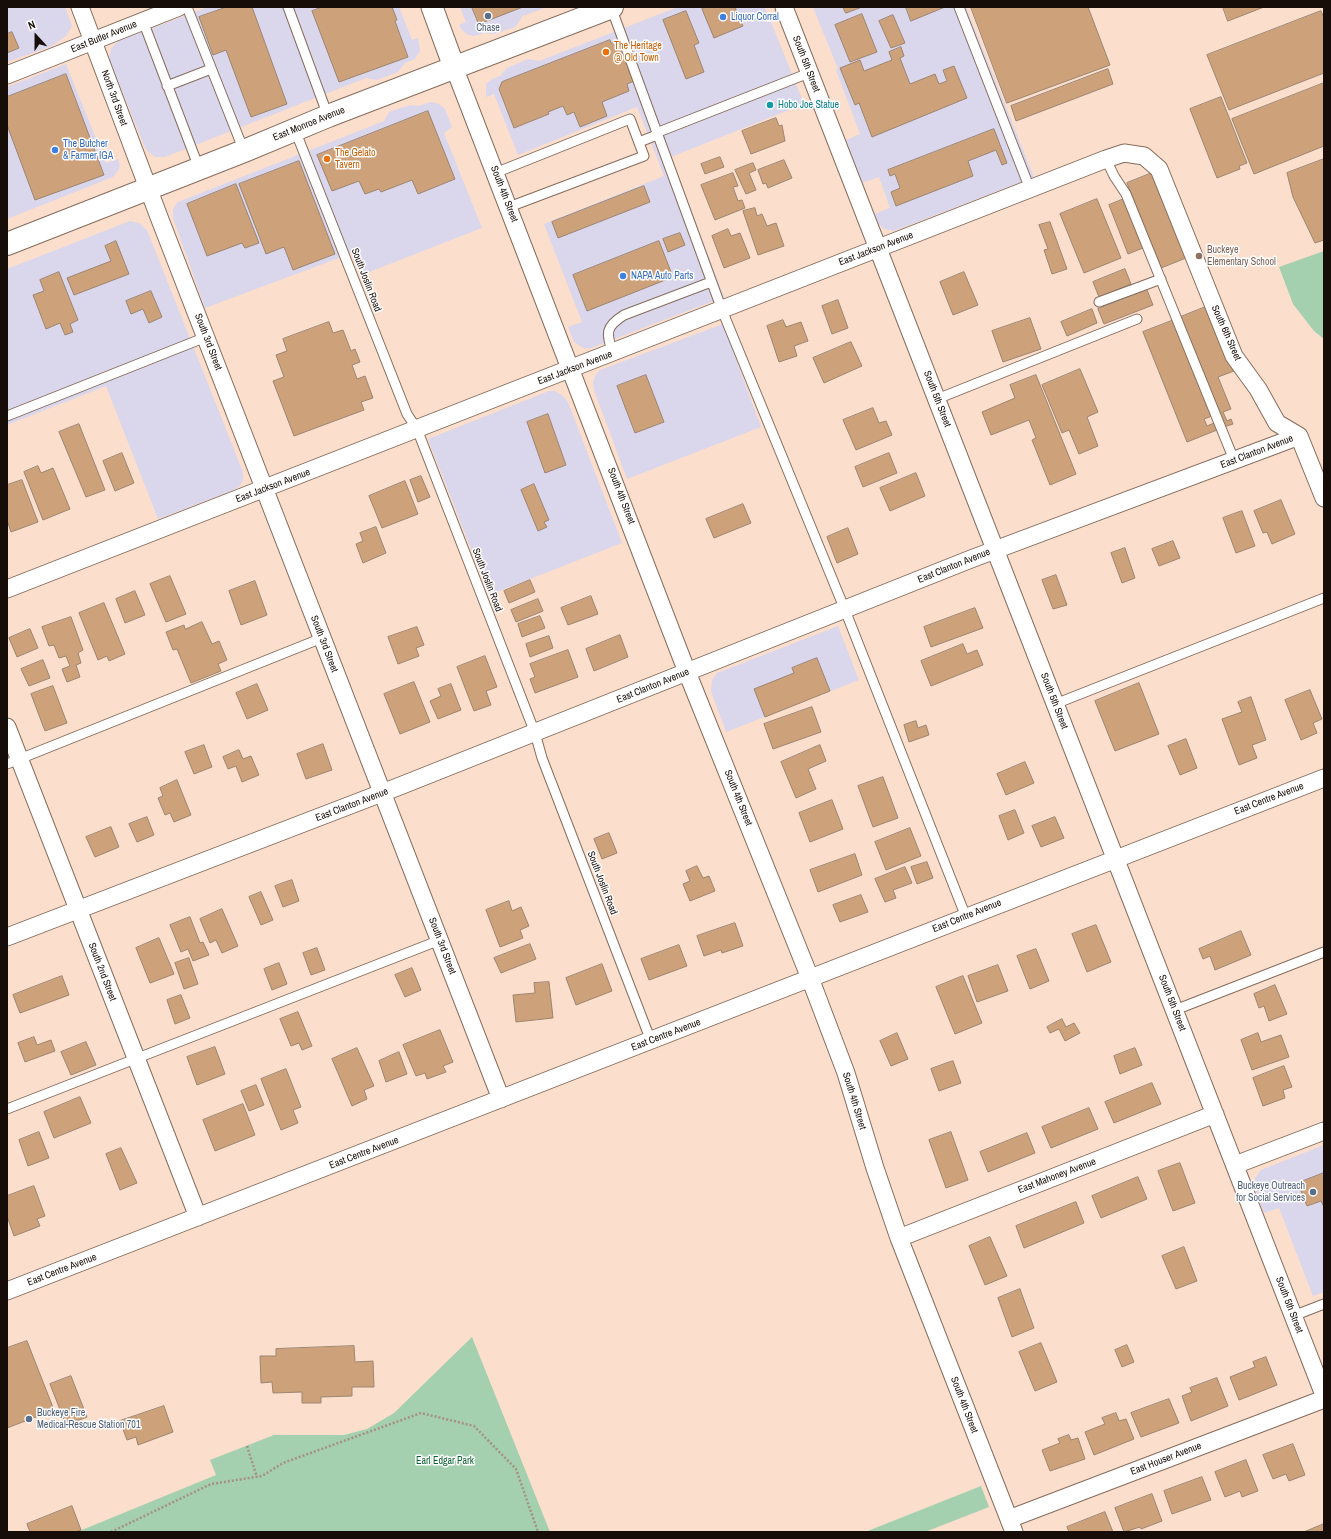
<!DOCTYPE html>
<html>
<head>
<meta charset="utf-8">
<style>
	body { margin:0 }
	#map { position:relative; width:1331px; height:1539px; overflow:hidden; background:#fbdecc; font-family:"Archivo Narrow",sans-serif }
	canvas { display:block }
	.frame { position:absolute; inset:0; border:8px solid #170d08; pointer-events:none }
	.north { position:absolute; left:16px; top:16px; width:40px; height:40px; -webkit-text-stroke:3px #fff; paint-order:stroke; rotate:339deg; font-size:11px; font-weight:700; line-height:16px; text-align:center; color:#170d08 }
	.north::after { content:''; display:block; margin:auto; width:14px; height:18px; background:#170d08; clip-path:polygon(50% 0,100% 100%,50% 72%,0 100%) }
</style>
</head>
<body>
<div id="map">
<canvas width="1331" height="1539"></canvas>
<div class="frame"></div>
<div class="north">N</div>
</div>
<script>
const c = document.querySelector('canvas').getContext('2d');
c.lineJoin = 'round';
function fill(path, color) {
  c.fillStyle = color;
  c.fill(path, 'evenodd');
}
function strokePath(path, color, width, dash) {
  c.strokeStyle = color;
  c.lineWidth = width;
  c.lineCap = dash ? 'butt' : 'round';
  c.setLineDash(dash || []);
  c.stroke(path);
}
function write(font, color, halo, rows, align = 'center') {
  c.font = font + ' "Archivo Narrow",sans-serif';
  c.lineWidth = 3;
  c.setLineDash([]);
  c.textBaseline = 'middle';
  c.strokeStyle = halo;
  c.fillStyle = color;
  for (const [text, x, y, turn = 0] of rows) {
    c.save();
    c.translate(x, y);
    c.rotate((+turn || 0) * Math.PI / 180);
    c.textAlign = isNaN(turn) ? turn : align;
    if (halo) c.strokeText(text, 0, 0);
    c.fillText(text, 0, 0);
    c.restore();
  }
}
fill(new Path2D(`
	M7,7H65L72,26L67,35L52,46L7,62Z
	M208,7H399L412,40L418,38L420,51L415,59L405,63L398,72L377,80L366,78L165,157H155L146,150L109,59L111,49L118,41Z
	M460,7H547L523,16L515,27L494,34L484,33L475,36L468,35L462,30L459,25L466,22Z
	M678,7H765L804,104L671,157L724,297L591,348L585,349L574,342L568,327L582,322L544,224L664,176L637,107L518,155L494,94L486,97V84L492,79L500,76L507,68L528,59L539,61Z
	M813,7H966L1034,177L894,231L884,229L878,223L874,214L890,208L879,177L862,183L846,140L860,134L836,70L838,69Z
	M66,64L106,163L118,159L120,166L118,171L113,177L7,219V87Z
	M431,102L439,104L445,109L452,127L444,133L482,228L364,274L355,252L205,308L173,218V209L178,202L384,121L389,112L410,105L418,106Z
	M130,221L139,223L147,230L243,472V480L240,486L234,490L158,519L106,386L7,425V269Z
	M723,324L761,427L627,479L594,390L593,382L595,376L600,370Z
	M549,391H555L562,395L568,402L622,543L489,595L428,439Z
	M838,626L859,680L726,732L711,691L712,680L717,673Z
	M1324,1145V1292L1313,1296L1279,1208L1264,1213L1254,1187L1255,1178L1261,1170Z`), '#dad7ed');
fill(new Path2D(`
	M1324,251V339L1314,331L1293,304L1279,267Z
	M472,1337L550,1532H77L216,1475L210,1460L274,1435H344L367,1429L394,1413Z
	M981,1486L989,1507L925,1532H865Z`), '#a4d0b0');
const building = new Path2D(`
	M227,7H252L287,104L251,117L226,50L213,55L199,17Z
	M323,7H392L397,20L395,21L408,57L339,82L312,11Z
	M472,7H523L479,24Z
	M706,7H735L743,26L714,38L702,9Z
	M843,7H862L846,13Z
	M906,7H945L911,21Z
	M971,7H1088L1110,65L1007,103Z
	M1223,7H1264L1228,21Z
	M686,11L699,43L694,45L704,72L686,79L663,20Z
	M1321,11L1324,18V73L1229,110L1207,55Z
	M862,14L877,52L850,62L835,25Z
	M893,15L905,43L891,48L879,21Z
	M12,32L19,48L7,53V34Z
	M610,40L611,43L618,41L634,81L627,84L629,91L602,102L607,116L580,127L574,112L567,115L563,106L548,112L549,114L514,128L499,89L502,82Z
	M901,47L904,56L900,58L910,84L935,74L939,84L947,81L943,70L954,66L967,98L872,137L859,103L855,105L840,68L860,60L864,71L892,60L889,52Z
	M1108,69L1113,84L1016,121L1011,106Z
	M66,74L104,175L35,200L7,125V97Z
	M1324,83V146L1254,174L1232,119Z
	M1221,97L1247,163L1239,166L1240,169L1217,178L1190,109Z
	M428,111L455,179L418,194L412,180L381,192L379,189L365,194L359,181L332,191L317,155Z
	M776,118L779,126L782,125L785,141L751,154L742,131Z
	M994,129L1007,163L1002,165L996,150L968,161L973,176L896,206L891,192L900,188L895,174L890,176L888,170Z
	M720,157L724,167L705,174L701,164Z
	M1324,159V240L1315,243L1293,197L1287,173Z
	M784,160L792,178L768,188L766,183L763,184L758,170Z
	M299,161L335,254L293,270L284,247L266,254L239,184Z
	M753,163L756,170L749,173L756,190L746,194L735,170Z
	M1157,171L1191,256L1161,268L1127,183Z
	M733,173L738,186L733,187L738,201L742,200L745,208L715,220L701,185Z
	M236,184L259,243L245,248L242,243L207,256L187,204Z
	M644,186L650,202L558,238L552,222Z
	M1097,199L1121,258L1084,273L1060,214Z
	M1124,199L1143,248L1128,254L1109,205Z
	M755,208L757,216L762,214L767,226L776,223L784,246L758,255L743,211Z
	M1050,222L1067,269L1052,274L1044,250L1048,249L1039,225Z
	M728,229L731,236L740,233L750,258L724,268L712,236Z
	M680,233L685,245L668,252L663,239Z
	M116,241L129,274L74,295L67,278L111,261L105,246Z
	M659,241L673,277L587,311L573,275Z
	M1125,269L1131,284L1099,297L1093,282Z
	M59,272L78,320L70,324L73,332L65,335L60,323L46,329L33,295L44,291L40,280Z
	M964,272L978,305L953,315L940,282Z
	M1147,290L1153,305L1104,324L1098,309Z
	M151,291L162,317L149,323L143,309L131,314L126,301Z
	M838,300L848,328L832,334L822,306Z
	M1208,306L1234,371L1218,377L1231,409L1223,412L1227,421L1231,419L1233,424L1221,428L1178,318Z
	M1092,309L1097,323L1067,336L1061,322Z
	M1030,318L1041,349L1003,362L992,331Z
	M783,320L786,327L801,322L808,341L794,346L797,356L779,362L767,326Z
	M1174,320L1212,416L1204,419L1207,426L1214,423L1217,430L1187,442L1143,332Z
	M329,322L333,333L343,330L351,351L355,349L360,362L352,365L357,379L365,376L373,398L361,402L364,410L294,436L273,381L284,377L276,355L287,351L283,339Z
	M851,342L862,366L824,383L813,358Z
	M1080,369L1098,412L1087,417L1098,446L1079,454L1069,430L1062,433L1042,385Z
	M646,375L664,422L635,433L617,386Z
	M1036,375L1076,474L1050,485L1032,440L1036,438L1029,420L991,435L982,412L1015,398L1010,385Z
	M873,408L879,423L886,421L892,435L856,450L843,420Z
	M548,414L566,465L545,473L527,422Z
	M79,424L105,490L86,497L59,432Z
	M122,453L134,483L115,491L103,461Z
	M889,453L897,473L863,487L855,467Z
	M38,466L41,473L53,468L70,509L43,520L24,472Z
	M916,473L925,496L890,511L880,488Z
	M421,476L430,497L418,502L410,480Z
	M22,480L38,522L11,532L7,520V485Z
	M405,481L418,514L382,528L369,496Z
	M534,484L549,520L544,522L547,527L538,531L521,490Z
	M1281,500L1295,534L1272,544L1267,532L1263,533L1254,511Z
	M743,504L751,523L714,538L706,519Z
	M1242,511L1255,546L1236,553L1223,518Z
	M376,527L386,553L363,563L356,544L363,541L360,533Z
	M848,528L858,554L837,563L827,537Z
	M1173,541L1180,558L1159,566L1152,549Z
	M1125,548L1135,578L1122,583L1111,553Z
	M1056,575L1067,605L1053,609L1042,580Z
	M170,576L186,614L166,622L150,584Z
	M530,580L535,592L509,603L504,591Z
	M255,581L267,615L241,625L229,591Z
	M135,591L145,615L125,623L116,599Z
	M591,596L598,614L568,625L561,608Z
	M538,599L543,611L516,622L511,610Z
	M104,603L125,654L109,661L107,656L98,660L79,613Z
	M975,608L983,628L931,647L924,627Z
	M540,616L545,628L522,637L518,624Z
	M71,617L83,650L78,653L81,663L76,665L80,677L67,682L62,669L70,666L66,656L59,658L54,645L49,646L42,627Z
	M202,622L212,644L219,641L227,660L218,664L221,671L191,683L177,649L173,650L166,632L184,625L185,629Z
	M417,627L424,645L416,648L419,656L398,664L388,637Z
	M30,629L38,648L17,657L9,638Z
	M620,635L628,657L594,671L586,649Z
	M549,636L553,648L530,657L526,644Z
	M963,644L967,654L977,650L983,665L931,686L921,661Z
	M568,650L578,677L535,693L530,679L535,677L530,664Z
	M485,656L497,687L486,691L491,705L474,711L457,667Z
	M817,658L830,691L765,717L754,689L794,673L792,668Z
	M43,660L50,678L29,686L21,669Z
	M414,682L430,722L400,734L384,694Z
	M1139,683L1159,734L1115,751L1095,701Z
	M257,684L268,710L247,719L236,693Z
	M451,684L461,710L438,719L430,701L441,696L438,689Z
	M53,686L67,723L45,731L31,694Z
	M1310,690L1322,719L1313,723L1317,733L1301,740L1285,700Z
	M1251,697L1266,740L1252,745L1257,758L1239,765L1222,719L1242,712L1238,702Z
	M812,707L821,732L773,749L764,724Z
	M916,721L918,728L926,725L929,735L909,742L904,725Z
	M1186,739L1197,768L1180,775L1168,746Z
	M323,744L332,770L306,779L297,754Z
	M204,745L212,767L194,774L185,752Z
	M820,745L826,761L808,769L816,789L796,798L781,762Z
	M239,750L243,759L251,756L259,775L242,782L236,766L228,769L223,757Z
	M1025,762L1034,783L1006,795L997,774Z
	M883,777L898,818L873,827L858,786Z
	M177,780L191,815L174,822L170,813L165,815L158,798L163,796L160,788Z
	M832,800L843,829L810,842L799,813Z
	M1015,810L1024,833L1008,840L999,816Z
	M147,817L154,835L137,842L129,824Z
	M1055,817L1064,838L1041,847L1032,826Z
	M111,827L119,847L95,857L86,837Z
	M910,828L921,856L886,870L875,842Z
	M609,833L617,853L602,859L594,839Z
	M855,854L862,875L818,892L810,870Z
	M927,862L933,878L917,884L911,867Z
	M697,866L703,878L709,876L715,891L690,901L683,884L690,881L686,871Z
	M905,867L912,883L893,890L896,898L885,902L875,879Z
	M292,880L299,901L283,907L275,886Z
	M261,892L273,920L261,925L249,897Z
	M861,895L868,912L840,922L833,905Z
	M509,901L512,911L521,907L529,926L520,930L523,938L500,947L486,910Z
	M222,909L238,946L222,953L216,940L210,943L200,919Z
	M190,917L200,943L203,942L209,955L193,961L188,949L181,952L170,925Z
	M735,923L743,946L722,953L721,950L704,956L697,936Z
	M1096,925L1111,962L1087,972L1072,934Z
	M1241,931L1251,955L1215,970L1210,956L1203,959L1199,949Z
	M159,938L174,974L150,983L136,948Z
	M530,944L536,959L501,973L494,958Z
	M679,945L687,966L649,980L641,959Z
	M317,948L325,970L311,975L303,953Z
	M1036,949L1049,981L1030,989L1017,956Z
	M189,958L198,984L184,989L175,963Z
	M279,963L287,984L272,990L264,969Z
	M602,964L612,991L576,1005L566,978Z
	M998,965L1008,991L977,1002L968,976Z
	M412,968L421,990L405,997L395,975Z
	M62,976L69,995L20,1013L13,995Z
	M963,976L982,1023L955,1034L936,987Z
	M549,982L553,1018L516,1022L513,995L535,993L534,983Z
	M1275,985L1287,1014L1269,1021L1264,1006L1259,1008L1254,994Z
	M181,995L190,1018L175,1024L167,1000Z
	M298,1012L312,1046L302,1050L299,1043L291,1046L280,1019Z
	M1062,1019L1066,1027L1074,1023L1080,1033L1065,1041L1059,1029L1050,1033L1047,1027Z
	M440,1030L453,1062L443,1066L446,1072L427,1079L425,1073L416,1076L403,1045Z
	M897,1033L908,1059L891,1066L880,1041Z
	M1258,1033L1261,1042L1281,1035L1289,1057L1252,1070L1241,1040Z
	M34,1037L37,1045L51,1040L55,1051L25,1062L18,1043Z
	M86,1042L96,1065L71,1075L61,1052Z
	M215,1047L225,1074L197,1085L187,1057Z
	M357,1048L374,1086L364,1090L367,1099L352,1106L332,1059Z
	M1135,1048L1142,1065L1120,1074L1114,1056Z
	M399,1052L407,1074L386,1082L379,1061Z
	M953,1061L961,1083L939,1091L931,1069Z
	M1284,1066L1292,1087L1283,1090L1285,1098L1263,1106L1253,1078Z
	M286,1069L301,1107L293,1110L298,1123L281,1130L261,1079Z
	M1152,1083L1161,1104L1114,1123L1105,1102Z
	M256,1085L264,1105L249,1111L241,1091Z
	M80,1097L91,1123L54,1138L44,1112Z
	M243,1104L255,1135L215,1151L203,1120Z
	M1089,1108L1098,1129L1051,1148L1042,1127Z
	M39,1132L49,1158L28,1166L19,1140Z
	M951,1132L968,1180L946,1188L929,1140Z
	M1027,1133L1035,1153L988,1172L980,1152Z
	M121,1148L137,1183L120,1190L106,1154Z
	M1180,1163L1195,1203L1173,1211L1158,1171Z
	M1324,1173V1207L1321,1201L1307,1206L1298,1183Z
	M1138,1177L1147,1199L1101,1218L1092,1196Z
	M34,1186L45,1216L37,1219L40,1226L14,1236L7,1216V1196Z
	M1076,1202L1084,1223L1024,1248L1016,1226Z
	M990,1237L1007,1276L985,1285L969,1246Z
	M1184,1247L1197,1281L1176,1289L1162,1256Z
	M1020,1289L1034,1328L1012,1337L998,1298Z
	M27,1341L54,1410L7,1428V1348Z
	M1041,1343L1057,1382L1035,1391L1019,1352Z
	M1127,1345L1134,1362L1122,1367L1115,1350Z
	M354,1346L355,1362L373,1361L374,1387H352V1396L321,1397V1403H302V1392L273,1393L272,1382L261,1383L260,1356H276V1349Z
	M1266,1357L1277,1385L1239,1400L1230,1377L1255,1367L1253,1362Z
	M71,1376L87,1417L66,1425L50,1384Z
	M1217,1378L1228,1406L1191,1421L1182,1396L1192,1392L1190,1388Z
	M1169,1399L1179,1423L1141,1437L1131,1413Z
	M164,1406L173,1432L138,1445L136,1437L127,1440L120,1421Z
	M1116,1413L1119,1421L1126,1419L1134,1439L1094,1455L1085,1432L1105,1424L1102,1418Z
	M1069,1435L1071,1440L1078,1438L1085,1459L1050,1471L1042,1450L1060,1443L1058,1439Z
	M1293,1444L1305,1475L1289,1481L1286,1474L1273,1479L1263,1455Z
	M1246,1460L1258,1491L1242,1497L1240,1491L1225,1497L1215,1472Z
	M1202,1477L1211,1500L1172,1514L1164,1491Z
	M1152,1494L1162,1521L1141,1529L1140,1527L1124,1532L1115,1508Z
	M72,1506L81,1530L75,1532H30L27,1524Z
	M1105,1512L1113,1532H1069L1067,1527Z
	M1324,1524V1532H1304Z`);
fill(building, '#cda17a');
strokePath(building, '#9c8571', 1);
const service = new Path2D(`
	M187,7L244,151
	M288,7L328,116
	M611,7L722,310L845,610L966,917
	M959,7L1030,189
	M143,21L199,168
	M167,86L211,69
	M295,130L407,414L417,429L535,733L542,758L651,1041
	M656,133L809,73
	M639,142L657,135
	M1106,159L1114,176L1126,194L1234,460
	M495,173L630,119L644,156L509,207
	M1099,302L1161,279
	M613,353C606,333 605,327 624,315L711,282
	M937,399L1137,319
	M7,416L206,337
	M1055,704L1324,598
	M7,764L322,638
	M1175,1010L1324,952
	M7,1109L440,940
	M1293,1316L1324,1304`);
const minor = new Path2D(`
	M80,7L159,217L501,1099
	M784,7L1324,1395
	M454,67L687,672L810,978L846,1073L875,1168L899,1238L1014,1532
	M7,75L179,7
	M7,589L1106,159L1124,153L1144,156L1159,169L1234,356L1258,389L1277,423L1299,436L1324,498
	M7,727L198,1217
	M7,937L400,786L971,559L1299,436
	M1235,1165L1324,1131
	M899,1238L1215,1114
	M7,1291L1324,778
	M1009,1519L1324,1399`);
const tertiary = new Path2D(`
	M432,7L454,67`);
const primary = new Path2D(`
	M7,244L244,151L328,116L612,7`);
strokePath(service, '#866c5c', 11);
strokePath(minor, '#866c5c', 19);
strokePath(tertiary, '#866c5c', 23);
strokePath(primary, '#866c5c', 24);
strokePath(new Path2D(`
	M247,1446L257,1477
	M111,1532L211,1484L262,1476L283,1463L421,1413L474,1426L516,1469L538,1532`), '#a59082', 2.5, [2, 2]);
strokePath(service, '#fff', 9);
strokePath(minor, '#fff', 17);
strokePath(tertiary, '#fff', 21);
strokePath(primary, '#fff', 22);
for (const [x, y, r, color] of [
	[488,16,4,"#5c6f8a"],
	[723,17,4,"#3f7fe0"],
	[606,52,4,"#e8710a"],
	[770,105,4,"#0f9aa8"],
	[55,150,4,"#3f7fe0"],
	[327,159,4,"#e8710a"],
	[1199,256,4,"#8d6e63"],
	[623,276,4,"#3f7fe0"],
	[1313,1192,4,"#5c6f8a"],
	[29,1419,4,"#5c6f8a"]
]) {
  const dot = new Path2D();
  dot.arc(x, y, r, 0, 2 * Math.PI);
  c.fillStyle = color;
  c.fill(dot);
  strokePath(dot, '#fff', 1.5);
}
write('10px', '#366cbe', '#fff', [
	["Liquor Corral",731,17],
	["The Butcher",63,144],
	["& Farmer IGA",63,156],
	["NAPA Auto Parts",631,276]
], 'left');
write('10px', '#4e5e75', '#fff', [
	["Chase",488,28],
	["Buckeye Outreach",1305,1186,"right"],
	["for Social Services",1305,1198,"right"],
	["Buckeye Fire",37,1413,"left"],
	["Medical-Rescue Station 701",37,1425,"left"]
]);
write('10px', '#170d08', '#fff', [
	["East Butler Avenue",104,37,-22],
	["South 5th Street",806,64,69],
	["North 3rd Street",114,98,70],
	["East Monroe Avenue",309,124,-22],
	["South 4th Street",504,194,69],
	["East Jackson Avenue",876,249,-21],
	["South Joslin Road",366,280,69],
	["South 6th Street",1226,333,66],
	["South 3rd Street",208,342,69],
	["East Jackson Avenue",575,368,-21],
	["South 5th Street",937,399,69],
	["East Clanton Avenue",1257,452,-21],
	["East Jackson Avenue",273,486,-21],
	["South 4th Street",621,496,69],
	["East Clanton Avenue",954,566,-22],
	["South Joslin Road",487,580,69],
	["South 3rd Street",324,644,69],
	["East Clanton Avenue",653,686,-22],
	["South 5th Street",1054,701,69],
	["South 4th Street",738,798,68],
	["East Centre Avenue",1269,799,-21],
	["East Clanton Avenue",352,805,-21],
	["South Joslin Road",602,883,69],
	["East Centre Avenue",967,916,-22],
	["South 3rd Street",442,946,69],
	["South 2nd Street",102,972,69],
	["South 5th Street",1172,1003,69],
	["East Centre Avenue",666,1035,-21],
	["South 4th Street",854,1101,73],
	["East Centre Avenue",364,1153,-21],
	["East Mahoney Avenue",1057,1176,-21],
	["East Centre Avenue",62,1270,-21],
	["South 5th Street",1289,1305,69],
	["South 4th Street",964,1405,69],
	["East Houser Avenue",1166,1459,-21]
]);
write('10px', '#c56008', '#fff', [
	["The Heritage",614,46],
	["@ Old Town",614,58],
	["The Gelato",335,153],
	["Tavern",335,165]
], 'left');
write('10px', '#0d838f', '#fff', [
	["Hobo Joe Statue",778,105]
], 'left');
write('10px', '#785e54', '#fff', [
	["Buckeye",1207,250],
	["Elementary School",1207,262]
], 'left');
write('10px', '#0d6033', '#fff', [
	["Earl Edgar Park",445,1461]
]);
</script>
</body>
</html>
